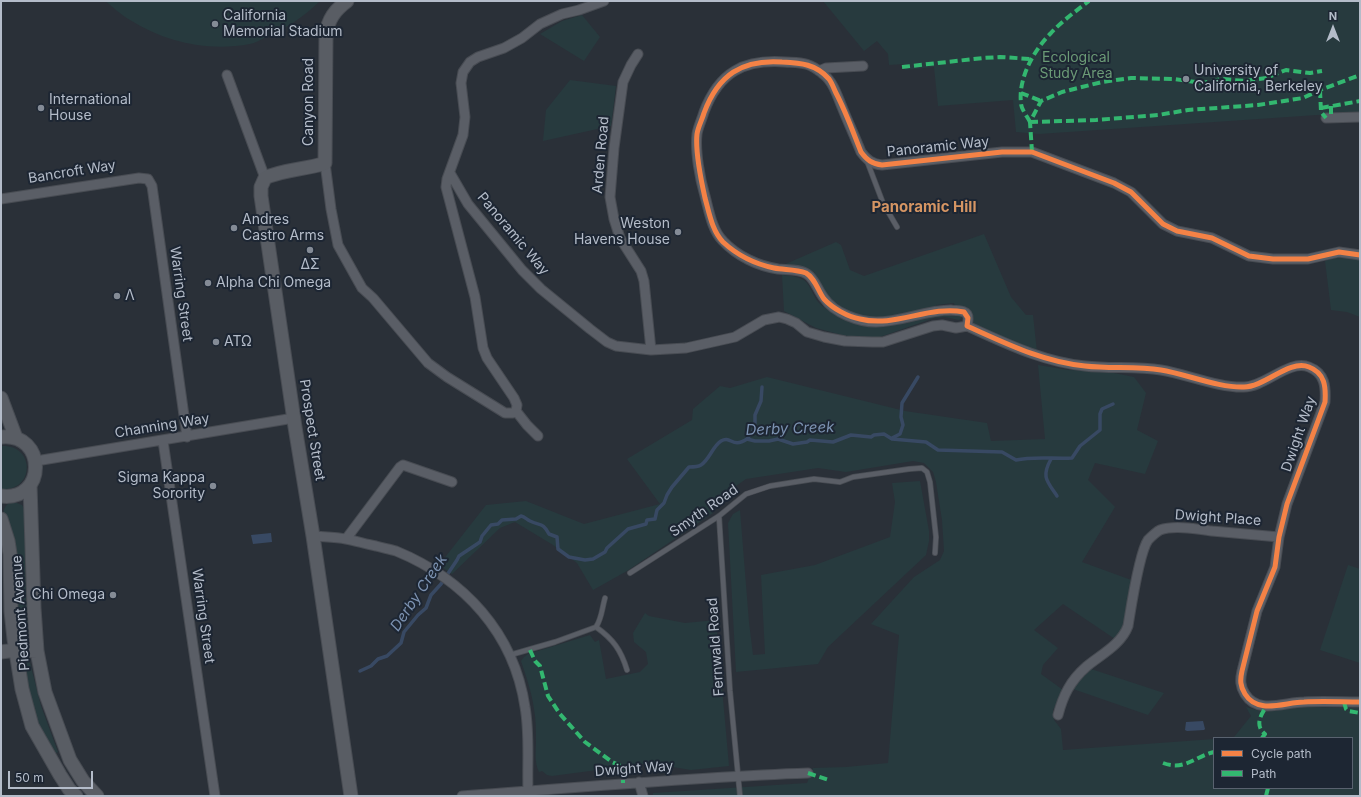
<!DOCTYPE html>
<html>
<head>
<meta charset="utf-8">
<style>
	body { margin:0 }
	#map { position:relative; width:1361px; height:797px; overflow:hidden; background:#2a3038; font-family:Inter,sans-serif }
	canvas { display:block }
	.frame { position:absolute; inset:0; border:2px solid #b4bcc9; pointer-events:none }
	.legend { position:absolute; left:1213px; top:737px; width:140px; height:52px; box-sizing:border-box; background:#1d2633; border:1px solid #59626f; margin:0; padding:5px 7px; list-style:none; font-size:12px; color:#b4bcc9 }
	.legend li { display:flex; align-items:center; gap:8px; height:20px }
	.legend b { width:20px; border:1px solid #59626f }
	.north { position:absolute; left:1313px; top:8px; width:40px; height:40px; -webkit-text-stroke:3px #1d2633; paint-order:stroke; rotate:0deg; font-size:11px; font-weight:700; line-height:16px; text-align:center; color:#b4bcc9 }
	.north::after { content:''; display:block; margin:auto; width:14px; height:18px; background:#b4bcc9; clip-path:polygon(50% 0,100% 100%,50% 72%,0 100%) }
	.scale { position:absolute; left:8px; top:771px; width:85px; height:18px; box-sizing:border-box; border:2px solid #b4bcc9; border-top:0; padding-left:5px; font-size:12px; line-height:14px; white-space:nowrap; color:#b4bcc9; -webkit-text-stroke:3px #1d2633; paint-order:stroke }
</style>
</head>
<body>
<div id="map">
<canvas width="1361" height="797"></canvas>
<div class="frame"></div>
<ul class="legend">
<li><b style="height:5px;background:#f48246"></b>Cycle path</li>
<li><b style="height:5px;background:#33b770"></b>Path</li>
</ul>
<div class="north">N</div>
<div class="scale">50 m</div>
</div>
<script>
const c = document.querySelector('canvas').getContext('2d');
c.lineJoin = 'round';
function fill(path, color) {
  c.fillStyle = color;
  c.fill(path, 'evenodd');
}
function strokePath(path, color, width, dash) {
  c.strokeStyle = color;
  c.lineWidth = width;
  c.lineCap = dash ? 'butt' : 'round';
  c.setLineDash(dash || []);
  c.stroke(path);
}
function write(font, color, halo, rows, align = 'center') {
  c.font = font + ' Inter,sans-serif';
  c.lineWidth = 4;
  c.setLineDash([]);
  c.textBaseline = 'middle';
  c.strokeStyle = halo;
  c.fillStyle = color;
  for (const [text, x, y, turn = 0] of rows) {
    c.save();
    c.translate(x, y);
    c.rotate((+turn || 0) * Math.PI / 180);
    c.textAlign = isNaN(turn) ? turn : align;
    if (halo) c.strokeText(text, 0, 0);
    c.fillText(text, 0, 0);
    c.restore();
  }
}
fill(new Path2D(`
	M105,1H320C304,17 285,29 264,38C260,40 255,43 250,44C208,52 165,42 130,20C121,15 113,7 105,1Z
	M823,1H1360V114L1317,115L1039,134L1016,132L1013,100L938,106L934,67L905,70L904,64L889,65L888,54L877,41L864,51Z
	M582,15L600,37L584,61L540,34L562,21Z
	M570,80L616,86L611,126L543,141L546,110Z
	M984,234L1011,297L1026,315H1033L1037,352L974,326L971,315L955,308L954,303L936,305V308C901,316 869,327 837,304C834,302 830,300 827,297C821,290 818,280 814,272L804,268L781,266L836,242L841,245L850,270L864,276Z
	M1337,256L1360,258V317L1347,312L1331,310L1325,261Z
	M782,275C792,276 804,276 809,286C812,291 814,297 818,302C829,314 849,321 864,325C885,331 907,321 927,317C939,315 950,315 961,316L962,318L959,320L945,317L934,318L880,337L866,339L842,335L816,328L784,311Z
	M1038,365L1068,370L1104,371L1134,377L1146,393L1137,430L1158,441L1145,474L1095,463L1088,480L1115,507L1082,562L1134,581C1130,601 1128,622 1115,639L1063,604L1034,630L1058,648L1043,665L1041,674L1063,690L1053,710L1054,720L1061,729L1063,750L1214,739V788H1352V738H1223L1234,737L1251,716L1246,707L1264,712L1303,707L1360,708V796H653V793L807,783L813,768L846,767L888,763L899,635L871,624L914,577L940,560L944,551L942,520L936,482L933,472L924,463L913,461L846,472L818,468L746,479L709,505L713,513L627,571L593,590L577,563L553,545L515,522L500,528L452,574L439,565L486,505L526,501L584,524L660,504L627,459L692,420L693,409L720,386L730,388L767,377L905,411L987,423L991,441L1045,439Z
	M1,446C36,444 35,492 1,489Z
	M920,481L929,531V541L926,555L828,647L818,664L736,672L728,523L733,514L740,510L749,622L753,655L765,654L761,575L815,565L890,537L895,502L892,483Z
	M14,502L22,505L25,510L26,600L30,632L29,637L25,640L18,637L3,515C4,507 6,503 14,502Z
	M1348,565L1360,569V663L1320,650Z
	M645,613L649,616L685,623L716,620L729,766L691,770L667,766L643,764L552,776L547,775L542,771L539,772C534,761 536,752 536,741C536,731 536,719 534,709C532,693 526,676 521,661L524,657L528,654L590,635L595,642L599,640L606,679L640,672L648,664L646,652L634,642L633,633Z
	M23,660H26L30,663L41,706L58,752L54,754C50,747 45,740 41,732C30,710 25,684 23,660Z
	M1091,669L1164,693L1148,715L1073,689L1078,681Z`), '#273a3e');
fill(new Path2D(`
	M271,533L272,542L253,544L251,535Z
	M1203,721L1205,729L1204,730L1187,731L1185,730L1186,722Z`), '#384963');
strokePath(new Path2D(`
	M892,438L900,434L903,425L901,417L902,403L918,377
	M747,439L755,428V415L761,401L762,387
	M1051,459C1041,477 1047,481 1057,496
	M360,671L371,666L378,659L387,656L401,643L404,632L418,615L426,608L431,595L441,584L457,560L459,556L480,542L482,536L491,525L498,524L502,520L516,519L521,516C525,517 526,519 530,521C540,526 543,522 549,534L557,537L558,549L569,557L585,560L593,559L605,552L607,548L628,529L646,524L647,520L655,519L657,510L664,503L667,495L672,487L689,467C692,467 698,467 701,465C710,459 712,447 721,441C731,435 732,449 747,439L755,441H769L778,439L793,444L807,442L810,440L833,442L851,435L871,437L874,435L884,434L892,439L926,442L938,450L1002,452L1016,460C1033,456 1054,459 1072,458L1080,446L1100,430V414L1102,409L1113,404`), '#384963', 3.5);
const lane = new Path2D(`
	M867,161L883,203L897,227
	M719,516L730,691L740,796
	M630,573L719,516L746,494L770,486L814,479L840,482L853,477L909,469L922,468L927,472L930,482L936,537L935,553
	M596,627C613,639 621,650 627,670
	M510,655L555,642L596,627C602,618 602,608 605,598`);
const street = new Path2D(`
	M638,54L631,65L623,82L614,148L610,197L614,219L620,238L641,271L644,281L651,350
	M819,71L826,68L863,66
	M227,75L265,178
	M1326,118L1360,117
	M325,163L331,209L338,245L362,288L373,298L428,363L447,377L505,413H513L516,411
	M450,173L468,204L522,270L541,289L590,329L607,342L616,346L651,350L686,348L735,337L764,320L779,317L787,319L796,323L807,332L824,337L845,341L872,342H883L933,326L942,325L956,328L967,326
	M1,199L139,178L148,179L152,186L187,437
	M967,326C968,322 970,314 964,312C960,310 955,311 951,310C925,310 902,322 876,322C859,322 834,313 824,298C818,291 815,279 807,274C800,269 787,270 778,269C758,266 737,256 723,241C712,230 709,211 705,196C700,179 695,152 697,134C698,127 702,119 704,112C719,72 744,59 785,62C803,63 808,62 822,73C824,75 827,77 829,80C835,87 838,98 842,107C848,122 855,137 861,152C867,160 872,164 882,165L1002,152H1032L1114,183L1131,192L1163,224L1177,231L1212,238L1249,256L1273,259H1308L1339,252L1360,255
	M967,326C1005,343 1043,362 1085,366C1110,369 1136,366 1161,370C1186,374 1219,388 1244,387C1265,387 1289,359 1309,367C1325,373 1326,387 1325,402L1287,504L1279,537L1275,567L1257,611L1242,671C1240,680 1240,686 1245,694C1258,715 1285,702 1304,702C1323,701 1342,702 1360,702
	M538,436L527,425L516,411L517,405L514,398L487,358L483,348L475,297L446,187L447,179L463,135L465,117L461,83L463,72L470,62L478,57L504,48L522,38L540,24L562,14L579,10L604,1
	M163,441L215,796
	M36,461L294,418
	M313,536C324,537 336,537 346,539C356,541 366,544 376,546C383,548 390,549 396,551C464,579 514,633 525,707C530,735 527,763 528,791
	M346,539L400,467L403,465L452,482
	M1058,715C1063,696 1070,681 1086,667C1100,655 1121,645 1128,626C1131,608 1139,553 1148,540C1151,537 1156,532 1160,530C1174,525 1197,529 1212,531C1234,533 1257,535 1279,537
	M639,782L643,796
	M462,796C577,788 692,777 808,773`);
const secondary = new Path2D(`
	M347,1C335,10 328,19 326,35L325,163C305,170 284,169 265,178L261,187V196L295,427L313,536L351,796
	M1,398L16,438
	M1,437C47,432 47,502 1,496
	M30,485L34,608L37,651L45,692L70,760L83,781L97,796
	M1,519L8,541L10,554L11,611L14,639L22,689L32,726L60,775L69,789L76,796
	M1,652L16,650L37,651`);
strokePath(lane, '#484c53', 6);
strokePath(street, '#484c53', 11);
strokePath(secondary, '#484c53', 15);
strokePath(lane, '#5a5e66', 4.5);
strokePath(street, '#5a5e66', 9);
strokePath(secondary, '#595d64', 13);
strokePath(new Path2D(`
	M902,67L983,58L1000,57L1031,59
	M1320,90L1321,112L1326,118
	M1021,93L1041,101
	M1331,106V118
	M1321,108L1360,101
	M1030,122L1096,120L1158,115L1188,110L1258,105L1303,98L1320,90L1360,75
	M1030,122C1027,116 1021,109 1021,103C1018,78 1034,50 1051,33C1062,21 1076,11 1089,1
	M1032,152L1030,122L1041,101L1062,92L1102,82L1131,78L1174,79L1202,83L1222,79L1245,81L1266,78L1286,70L1310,73L1322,71
	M530,650L535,661L540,666L548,696L560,714L585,742L612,762L623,767V783
	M1344,702L1346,709L1348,711L1360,713
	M1262,738L1265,734C1255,726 1260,716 1266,707
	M1163,763C1184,771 1194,757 1214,752
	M808,773L829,780
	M1266,796L1268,788`), '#33b770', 4, [8, 4]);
strokePath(new Path2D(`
	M1360,255L1339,252L1308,259H1273L1249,256L1212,238L1177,231L1163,224L1131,192L1114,183L1032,152H1002L882,165C872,164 867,160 861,152C853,132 846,112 836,93C834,89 832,83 829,79C816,64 801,63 782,62C742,59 718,75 704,113C702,120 698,127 697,134C695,152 701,180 705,198C709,212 712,231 723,242C737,255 755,264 774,268C784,270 796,269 806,273C815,278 818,291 824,299C832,308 848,317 860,319C895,328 929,305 964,312L968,318L967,326C1005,343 1043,362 1085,366C1110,369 1136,366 1161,370C1186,374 1219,388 1244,387C1265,387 1289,359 1309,367C1325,373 1326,387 1325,402L1287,504L1279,537L1275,567L1257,611L1242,671C1240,680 1240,686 1245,694C1258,715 1285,702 1304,702C1323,701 1342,702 1360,702`), '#f48246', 5);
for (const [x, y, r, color] of [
	[215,24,4,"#848b96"],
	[1186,79,4,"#848b96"],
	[41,108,4,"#848b96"],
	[234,228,4,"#848b96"],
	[678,232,4,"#848b96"],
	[310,250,4,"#848b96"],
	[208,283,4,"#848b96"],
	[117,296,4,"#848b96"],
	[216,342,4,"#848b96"],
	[213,486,4,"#848b96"],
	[113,595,4,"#848b96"]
]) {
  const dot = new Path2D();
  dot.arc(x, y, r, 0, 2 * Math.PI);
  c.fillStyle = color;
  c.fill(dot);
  strokePath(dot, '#1d2633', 1.5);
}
write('14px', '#b4bcc9', '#1d2633', [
	["California",223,16],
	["Memorial Stadium",223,32],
	["University of",1194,71],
	["California, Berkeley",1194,87],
	["International",49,100],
	["House",49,116],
	["Andres",242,220],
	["Castro Arms",242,236],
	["Weston",670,224,"right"],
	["Havens House",670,240,"right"],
	["ΔΣ",310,265,"center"],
	["Alpha Chi Omega",216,283],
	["Λ",125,296],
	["ΑΤΩ",224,342],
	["Sigma Kappa",205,478,"right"],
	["Sorority",205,494,"right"],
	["Chi Omega",105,595,"right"]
], 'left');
write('14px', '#6b9a76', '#1d2633', [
	["Ecological",1076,58],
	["Study Area",1076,74]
]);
write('14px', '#b4bcc9', '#1d2633', [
	["Canyon Road",309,102,-90],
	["Panoramic Way",938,147,-6],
	["Arden Road",601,155,-85],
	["Bancroft Way",72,172,-9],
	["Panoramic Way",513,234,50],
	["Warring Street",181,294,82],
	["Channing Way",162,426,-9],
	["Prospect Street",312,430,81],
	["Dwight Way",1299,434,-71],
	["Smyth Road",704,511,-35],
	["Dwight Place",1218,518,4],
	["Piedmont Avenue",21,613,-94],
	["Warring Street",203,616,82],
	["Fernwald Road",716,647,-94],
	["Dwight Way",634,769,-4]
]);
write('bold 15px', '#d59563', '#1d2633', [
	["Panoramic Hill",924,207]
]);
write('italic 15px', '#7c92b1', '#1d2633', [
	["Derby Creek",790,429,-2],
	["Derby Creek",419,593,-56]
]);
</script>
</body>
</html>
